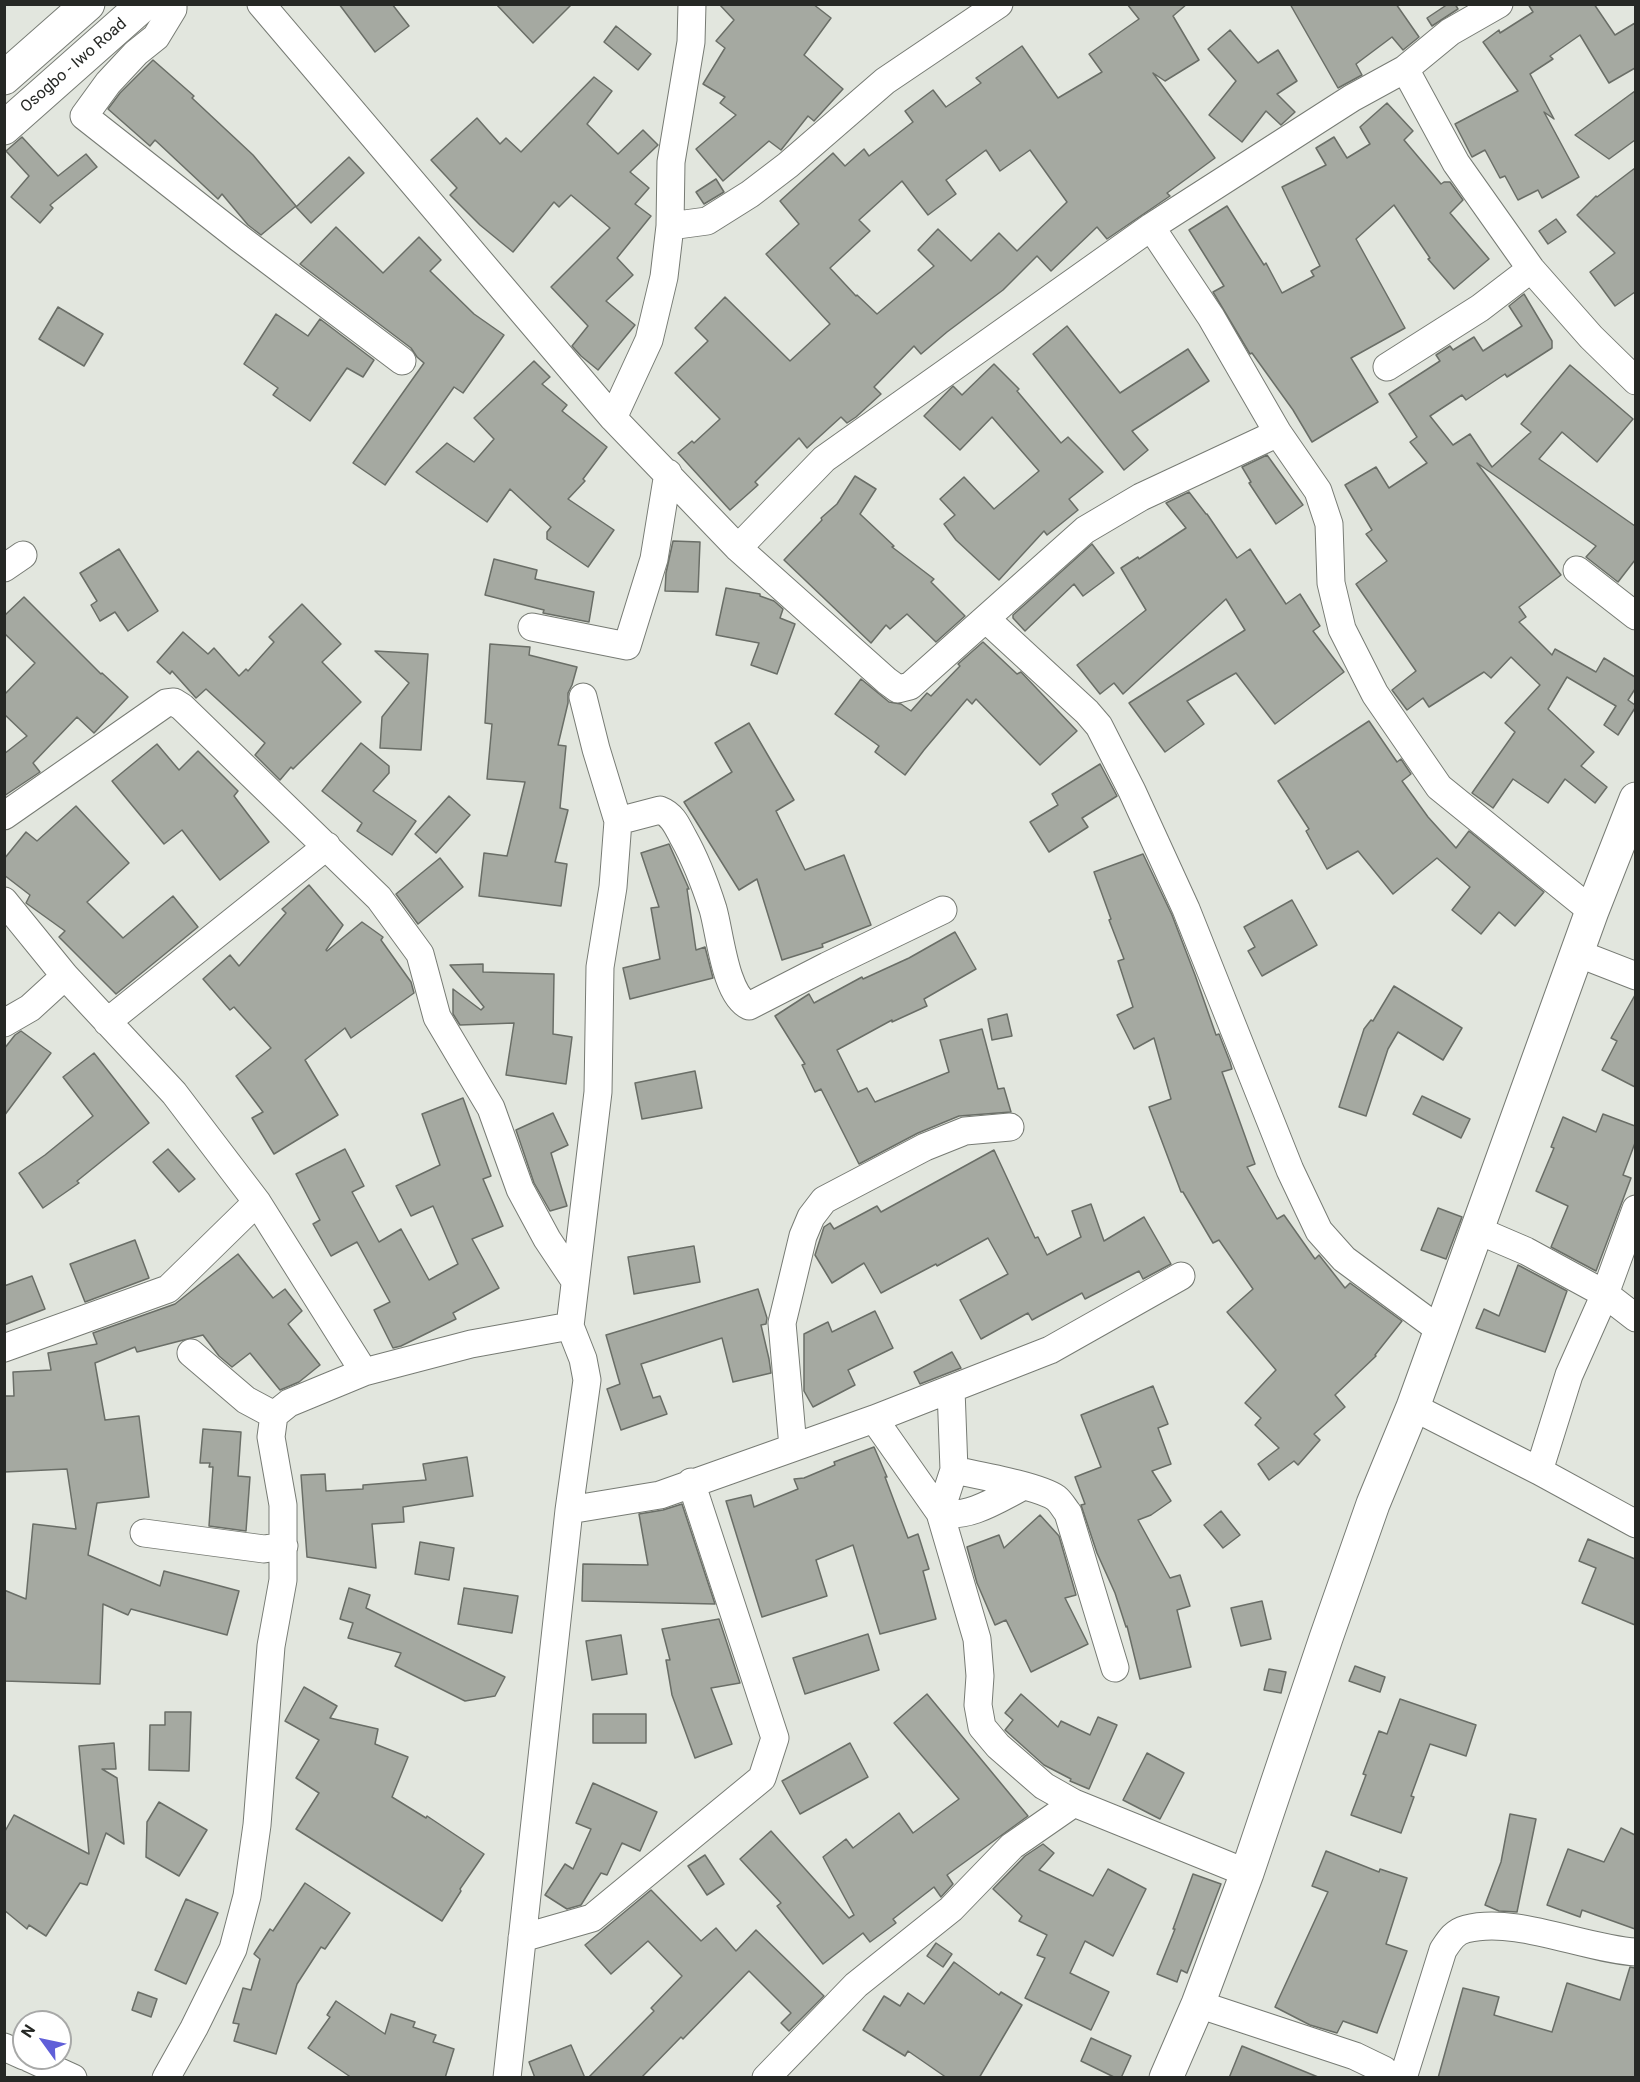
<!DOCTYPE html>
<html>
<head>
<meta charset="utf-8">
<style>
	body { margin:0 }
	#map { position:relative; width:1640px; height:2082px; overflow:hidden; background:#e2e6de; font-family:Roboto,sans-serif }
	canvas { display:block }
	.frame { position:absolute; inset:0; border:6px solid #262825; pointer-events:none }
	.north { position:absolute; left:12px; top:2010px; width:60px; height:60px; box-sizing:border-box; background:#fff; border:2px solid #a8a9a8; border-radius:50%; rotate:303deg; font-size:16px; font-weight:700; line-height:24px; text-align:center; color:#262825 }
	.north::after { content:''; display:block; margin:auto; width:21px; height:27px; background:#605fd8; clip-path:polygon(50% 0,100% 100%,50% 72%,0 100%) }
</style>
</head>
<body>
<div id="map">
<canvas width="1640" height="2082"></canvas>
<div class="frame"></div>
<div class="north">N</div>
</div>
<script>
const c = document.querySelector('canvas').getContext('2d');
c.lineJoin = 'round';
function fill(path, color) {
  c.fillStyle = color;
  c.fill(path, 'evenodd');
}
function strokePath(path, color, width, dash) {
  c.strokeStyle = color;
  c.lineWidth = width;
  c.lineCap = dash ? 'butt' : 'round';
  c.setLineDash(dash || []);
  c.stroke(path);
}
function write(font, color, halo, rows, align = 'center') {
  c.font = font + ' Roboto,sans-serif';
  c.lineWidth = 4.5;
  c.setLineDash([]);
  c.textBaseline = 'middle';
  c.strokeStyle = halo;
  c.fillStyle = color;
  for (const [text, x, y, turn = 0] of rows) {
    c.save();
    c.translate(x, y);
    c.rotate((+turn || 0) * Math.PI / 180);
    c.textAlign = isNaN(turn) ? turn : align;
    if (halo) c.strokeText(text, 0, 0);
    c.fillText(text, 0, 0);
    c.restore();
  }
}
const building = new Path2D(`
	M339,4H392L409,26L375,52Z
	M496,4H572L533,43Z
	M719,4H813L831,18L804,55L843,89L814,121L808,116L781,150L769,141L723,181L696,149L736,115L720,103L725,97L703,84L725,48L716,41L734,20Z
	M1127,4H1187L1173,16L1199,60L1165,81L1153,73L1215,158L1167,193L1170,196L1107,239L1097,227L1051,271L1037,256L1003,290L947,332L921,354L914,346L874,387L881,394L856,417L847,423L841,417L807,448L799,438L755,482L758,485L730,510L678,453L692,441L694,443L720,419L675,373L708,341L695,328L725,297L790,361L830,324L766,254L799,224L780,201L833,153L845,166L864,149L869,156L913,122L905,111L933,90L946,107L981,83L976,78L1022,46L1058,98L1102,72L1089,54L1139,19ZM986,150L1000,171L1030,150L1067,202L1017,251L999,233L971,261L938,229L918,250L934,266L877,314L857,295L856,296L830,268L870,231L859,220L902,181L928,215L956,194L946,180Z
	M1290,4H1396L1419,37L1403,50L1392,37L1356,64L1362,75L1338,88Z
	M1448,4H1455L1458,9L1432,26L1427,18Z
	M1528,4H1594L1615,35L1635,23V68L1609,83L1580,35L1550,56L1553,59L1530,74L1554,119L1544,112L1579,177L1542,198L1538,190L1518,200L1505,176L1500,178L1485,150L1472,157L1455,124L1518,91L1483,42L1499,30L1500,33L1533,12Z
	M616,26L651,54L638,70L604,42Z
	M1230,30L1258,63L1278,50L1297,81L1277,94L1295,112L1281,125L1266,111L1242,142L1209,115L1236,81L1208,49Z
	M153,60L194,96L192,98L253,155L296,206L261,235L248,225L222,194L218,199L155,140L150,146L108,109L120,93Z
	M594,77L612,91L587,124L618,154L643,130L658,145L630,172L649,188L635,204L651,216L617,258L633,275L606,301L635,325L598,370L581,356L572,346L588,326L551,287L610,228L571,195L559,207L554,202L513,252L480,225L450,195L457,188L431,160L477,118L500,144L506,138L521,152Z
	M1635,91V140L1609,159L1575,135Z
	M1387,103L1413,131L1404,140L1441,184L1444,182H1450L1463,200L1450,213L1489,259L1454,289L1428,259L1430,258L1394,205L1356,239L1405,328L1351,358L1378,402L1312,442L1293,410L1252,353L1250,354L1213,292L1224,286L1189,230L1227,206L1264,265L1266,263L1282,293L1314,276L1311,271L1320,266L1282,187L1326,165L1316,148L1334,137L1347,158L1370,144L1360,127Z
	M22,137L58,176L86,154L97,167L50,205L53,208L40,223L11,197L29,176L6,151Z
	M349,157L364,173L311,223L296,207Z
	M1635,168V292L1615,306L1590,272L1615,253L1577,215L1596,196L1597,197Z
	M716,179L724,192L704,204L696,192Z
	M1556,219L1566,232L1548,244L1539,231Z
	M336,227L383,273L419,237L441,260L430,271L474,314L504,335L463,393L454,387L385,485L353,463L424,363L417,357L411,348L300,264Z
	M1524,294L1552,341V348L1507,377L1505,374L1466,400L1462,395L1430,416L1453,445L1470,434L1492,467L1531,432L1521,424L1570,365L1633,419L1597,462L1562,432L1539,459L1635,526V560L1618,582L1586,557L1596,546L1477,463L1561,575L1519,607L1526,617L1519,622L1552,655L1555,649L1596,672L1604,658L1635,677V689L1628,700L1635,705V708L1618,735L1604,725L1616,706L1567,677L1548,709L1594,752L1581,766L1607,787L1595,803L1565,779L1548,803L1513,779L1493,808L1472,793L1515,732L1505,723L1540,685L1511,657L1491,678L1484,672L1429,707L1423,698L1407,710L1392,690L1416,671L1356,584L1387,561L1366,534L1372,530L1345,485L1376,467L1389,488L1427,463L1410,442L1417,437L1389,394L1440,361L1436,355L1450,346L1453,350L1474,337L1483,351L1522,326L1509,306Z
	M58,307L103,334L84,366L39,339Z
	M276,314L308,336L320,319L374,360L363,377L347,368L310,421L273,395L278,388L244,364Z
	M1067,326L1120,393L1188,349L1209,381L1132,431L1148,450L1124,470L1033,354Z
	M534,361L550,377L542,384L567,405L562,411L607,447L583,479L585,481L568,499L614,530L588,567L547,539V532L551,527L510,489L487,522L416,472L447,443L474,462L494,439L474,418Z
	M994,364L1019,389L1017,391L1061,443L1068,437L1103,472L1069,499L1078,510L1047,535L1044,531L999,580L956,540L944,524L955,515L940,499L964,477L994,509L1039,471L992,417L960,450L924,416L953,386L962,395Z
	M1267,455L1303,505L1276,524L1249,483L1251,482L1242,467Z
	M855,476L876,489L860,514L894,546L892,547L934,579L931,582L965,616L936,642L907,614L890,629L886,625L871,643L784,560L822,520L821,518L837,504Z
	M1189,492L1206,514H1207L1237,558L1250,549L1286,604L1300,594L1320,626L1313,631L1344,672L1275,724L1236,673L1187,701L1204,724L1165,752L1129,703L1245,630L1226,599L1123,694L1114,683L1100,694L1077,665L1146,610L1121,568L1138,557L1139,559L1186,528L1166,503Z
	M673,541L700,542L698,592L665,591L666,573Z
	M1092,544L1114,573L1083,596L1074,584L1025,631L1013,618V615Z
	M119,549L158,611L128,631L115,612L100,621L91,605L97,601L80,573Z
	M494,559L537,570L535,579L594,592L589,622L543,613L544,610L485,595Z
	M726,588L760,594V596L774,601L783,609L780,618L795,624L777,674L751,665L759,643L716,635Z
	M24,597L101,674L102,673L128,697L94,733L77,717L33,763L40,772L4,796V754L27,736L4,714V695L35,663L4,633V616Z
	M302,604L341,644L322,662L361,702L293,769L291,767L280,780L255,755L265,743L206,689L196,698L172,671L170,674L157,662L183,632L208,654L214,648L239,676L246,669L248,671L274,642L269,637Z
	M983,642L1017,674L1021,672L1077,731L1040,765L976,699L972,704L967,699L924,750L905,775L875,752L879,746L835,714L861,679L889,702L901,704L911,711L927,693L931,696L960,666L958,664Z
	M490,644L530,647L529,655L577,667L572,685L568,693V703L558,745L566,746L560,808L568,810L555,862L567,864L561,906L479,896L484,853L507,856L525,782L487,779L492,724L485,723Z
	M375,651L428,654L421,750L380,748L382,717L409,683Z
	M1369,721L1397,762L1401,759L1411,774L1402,781L1428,817L1456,848L1469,831L1544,892L1515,926L1499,912L1481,934L1452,910L1470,887L1437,858L1393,894L1358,851L1327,869L1306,831L1309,829L1278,781Z
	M749,723L794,800L776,811L805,870L844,855L871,925L822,944L823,947L782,960L757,879L739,890L684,802L732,772L715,743Z
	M361,743L389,766V773L373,791L416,821L392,855L357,831L362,823L322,791Z
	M157,744L179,770L198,751L238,791L234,796L269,842L220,880L182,830L164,844L112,781Z
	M1100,764L1117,796L1082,818L1088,827L1049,852L1030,822L1058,805L1052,794Z
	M449,796L470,815L436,853L415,834Z
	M76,806L129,863L87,902L123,938L173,896L198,927L116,994L59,937L65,931L26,903L30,895L4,875V859L26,832L37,841Z
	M669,844L689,889H687L696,950L705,947L713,978L630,999L623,968L660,959L651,908L659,907L641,853Z
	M1143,854L1172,915L1195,975L1216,1035L1219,1034L1230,1062L1232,1069L1222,1072L1255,1164L1247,1167L1277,1219L1284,1215L1315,1259L1319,1255L1345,1288L1350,1283L1402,1321L1375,1355L1376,1356L1335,1395L1345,1407L1314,1434L1320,1440L1298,1465L1294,1461L1269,1480L1258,1464L1279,1448L1255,1425L1261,1418L1245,1403L1276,1370L1227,1312L1253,1289L1219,1240L1213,1243L1183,1192H1181L1149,1107L1171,1099L1154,1038L1134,1049L1117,1015L1133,1007L1118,961L1124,959L1109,920L1111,919L1094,872Z
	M440,858L463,887L418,924L396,894Z
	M309,885L343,925L326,950L327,951L362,922L383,937L381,940L411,982L414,993L351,1038L345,1028L305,1060L338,1115L274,1154L252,1118L263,1112L236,1076L271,1048L234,1007L230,1010L203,979L230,955L239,966L286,913L282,909Z
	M1292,900L1317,945L1262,976L1248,951L1255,947L1244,927Z
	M955,932L976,969L924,999L927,1006L892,1022V1020L837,1050L858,1092L867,1088L875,1102L949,1072L940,1040L982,1029L998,1089L1004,1088L1011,1112L959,1116L918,1133L859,1164L821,1089L815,1092L802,1065L805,1064L775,1016L809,994L814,1003L862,977L863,979L909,958Z
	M483,964V972L554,974L553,1034L572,1037L566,1084L506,1075L514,1023L460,1025L453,1014V989L481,1010L484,1007L450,965Z
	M1394,986L1462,1028L1443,1060L1398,1032L1388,1049L1366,1116L1339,1107L1364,1029L1371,1020L1373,1021Z
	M1635,995V1087L1602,1070L1617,1041L1611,1038Z
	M1007,1014L1012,1036L992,1040L988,1019Z
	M21,1031L51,1053L4,1116V1049L15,1035Z
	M94,1053L149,1123L77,1181L79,1183L43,1208L19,1173L45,1155L93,1116L63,1077Z
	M695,1071L702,1108L642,1119L635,1083Z
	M1422,1096L1470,1119L1461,1138L1413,1114Z
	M463,1098L491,1176L483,1179L503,1226L472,1239L499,1288L453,1313L456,1319L401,1346L393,1348L374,1310L390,1302L357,1242L331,1256L313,1224L320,1220L296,1174L345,1149L364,1186L352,1192L379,1242L401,1229L429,1280L458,1264L433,1206L411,1216L396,1186L440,1165L422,1114Z
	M553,1113L568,1145L551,1153L567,1206L550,1211L534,1183L516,1130Z
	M1603,1114L1635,1126V1143L1623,1175L1631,1178L1596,1271L1551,1247L1568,1206L1536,1191L1554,1148L1551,1147L1563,1117L1596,1132Z
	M168,1149L195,1179L179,1192L153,1162Z
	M994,1150L1035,1238L1038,1237L1047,1255L1081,1237L1072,1211L1091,1204L1104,1241L1144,1217L1171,1264L1143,1279L1139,1271L1085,1299L1082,1293L1032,1320L1028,1313L981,1339L960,1300L1008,1274L988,1238L937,1266L936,1264L881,1293L864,1263L832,1283L815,1255L824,1227L830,1223L834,1229L877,1206L881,1212Z
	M1438,1208L1462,1217L1446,1259L1421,1250Z
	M135,1240L149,1278L85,1302L70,1264Z
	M694,1246L700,1282L634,1294L628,1257Z
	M238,1254L273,1298L285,1289L302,1311L288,1324L320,1365L299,1382L280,1390L250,1353L232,1367L219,1356L203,1335L137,1352L135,1347L95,1363L105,1420L139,1416L149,1497L97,1503L88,1555L160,1586L164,1571L239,1591L227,1635L131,1609L128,1615L103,1604L100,1684L4,1681V1590L26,1599L33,1524L76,1529L67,1469L4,1472V1396H14L13,1372L51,1370L48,1353L97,1344L93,1333L175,1304Z
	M1518,1265L1567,1291L1545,1352L1476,1328L1484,1309L1499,1316Z
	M32,1276L45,1309L4,1325V1286Z
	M758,1289L767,1318L766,1324L761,1325L769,1359L771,1373L733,1382L722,1338L641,1364L653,1398L660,1396L667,1414L621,1430L607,1389L620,1384L606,1335Z
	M875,1311L893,1348L848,1370L855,1385L813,1407L804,1391V1334L828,1322L832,1332Z
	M952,1352L961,1368L920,1384L914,1372Z
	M1153,1386L1168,1424L1158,1428L1171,1464L1152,1471L1171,1501L1151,1515L1138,1520L1170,1578L1180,1575L1190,1606L1177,1610L1191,1667L1140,1679L1127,1626L1126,1627L1115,1593L1097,1553L1081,1505L1085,1504L1075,1477L1101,1467L1081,1415Z
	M203,1429L241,1432L238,1476L250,1477L246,1531L209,1526L213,1467H209L210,1463H200Z
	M874,1447L887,1477H885L908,1538L918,1534L929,1569L923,1571L936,1619L880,1634L853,1545L816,1560L827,1596L762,1617L726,1501L751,1495L754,1507L798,1489L794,1479L804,1478L835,1465L834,1462Z
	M467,1457L473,1496L403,1507L404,1522L372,1524L376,1568L307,1557L301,1475L325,1474L326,1491L363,1489V1485L426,1480L423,1464Z
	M682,1504L715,1604L582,1601L583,1564L648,1565L639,1514L663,1510Z
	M1221,1511L1240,1535L1223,1548L1204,1525Z
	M1040,1515L1059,1536L1076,1595L1065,1598L1088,1644L1031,1672L1006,1620L995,1625L977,1583L967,1547L999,1535L1004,1548Z
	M1588,1539L1635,1559V1625L1582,1603L1596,1568L1579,1561Z
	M420,1542L454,1548L449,1580L415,1574Z
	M349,1588L370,1595L366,1608L505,1677L495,1696L465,1701L395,1666L401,1653L348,1638L353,1623L340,1619Z
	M464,1588L518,1596L512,1633L458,1624Z
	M1262,1601L1271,1639L1241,1646L1231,1608Z
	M719,1619L740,1683L711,1688L732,1744L695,1758L672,1695L666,1660H670L662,1629Z
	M868,1634L879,1670L805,1694L793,1658Z
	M621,1635L627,1674L592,1680L586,1641Z
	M1355,1666L1385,1677L1380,1692L1349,1681Z
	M1269,1669L1286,1672L1281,1693L1264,1690Z
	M304,1687L337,1706L330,1718L378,1729L375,1744L408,1757L392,1797L426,1818L427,1816L484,1854L460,1889L461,1891L442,1921L296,1829L319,1793L296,1778L319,1740L285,1721Z
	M927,1694L1028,1816L947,1875L953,1884L941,1897L934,1887L893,1919L896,1923L870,1942L863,1933L823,1964L777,1906L781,1903L740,1859L771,1831L849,1918L854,1915L823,1857L846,1839L853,1848L899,1813L913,1833L959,1799L894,1723Z
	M1021,1694L1058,1727L1061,1721L1090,1735L1098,1717L1117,1725L1089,1789L1070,1781L1071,1779L1044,1765L1005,1730L1013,1720L1005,1713Z
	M1400,1699L1476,1725L1466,1756L1430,1744L1411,1796L1414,1797L1401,1833L1351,1815L1366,1775L1363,1774L1379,1731L1387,1734Z
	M165,1712H191L189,1771L149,1770L150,1725H165Z
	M593,1714H646V1743H593Z
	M114,1743L116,1769H102L117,1778L124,1844L106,1833L87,1885L80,1883L46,1936L29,1925L27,1929L4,1910V1833L14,1815L89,1854L79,1746Z
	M850,1743L868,1777L800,1814L782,1781Z
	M1147,1753L1184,1773L1160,1819L1123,1800Z
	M593,1783L657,1812L640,1851L622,1843L607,1875L601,1873L581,1905L567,1909L545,1895L565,1864L573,1869L591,1829L576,1823Z
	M159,1802L207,1830L179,1876L146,1857L147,1822Z
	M1510,1814L1536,1819L1517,1912L1499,1911L1485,1905L1501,1862Z
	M1621,1828L1635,1835V1929L1582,1910L1580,1917L1547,1905L1568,1849L1604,1862Z
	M1043,1844L1054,1853L1039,1870L1093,1896L1108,1869L1146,1889L1113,1956L1085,1941L1070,1973L1109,1992L1091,2030L1025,1998L1045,1958L1037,1955L1047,1935L1019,1921L1022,1916L993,1889L1025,1856Z
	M1326,1851L1379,1872L1380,1869L1407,1878L1386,1944L1407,1951L1377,2033L1343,2021L1337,2033L1310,2025L1275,2007L1328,1892L1312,1886Z
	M705,1855L724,1884L707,1895L688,1866Z
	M1193,1874L1221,1884L1187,1973L1181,1970L1177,1982L1157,1974L1175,1929H1173Z
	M305,1883L350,1913L325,1949L321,1947L297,1984L276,2054L234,2041L239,2024L233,2023L243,1988L251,1990L260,1959L254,1954L270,1929L273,1931Z
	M651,1890L701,1941L716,1928L736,1951L756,1930L824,1996L789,2031L781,2023L791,2013L749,1971L683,2039L681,2037L641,2078H588L654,2011L651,2008L682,1976L648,1941L611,1974L585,1945Z
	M186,1899L218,1913L186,1984L155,1970Z
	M936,1943L952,1954L943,1967L927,1956Z
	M954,1962L999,1995L1001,1992L1022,2005L979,2078H947L908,2051L905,2056L863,2030L884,1996L900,2006L908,1993L924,2004Z
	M1630,1967L1635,1968V2078H1438L1463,1988L1499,1997L1494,2015L1552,2032L1567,1983L1620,2000Z
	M138,1992L157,1999L151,2017L132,2010Z
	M336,2001L385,2034L391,2014L415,2022L413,2027L436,2035L433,2042L454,2049L445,2078H352L308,2048L330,2017L327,2015Z
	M1091,2038L1131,2056L1121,2078H1116L1081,2061Z
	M571,2045L585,2078H535L529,2062Z
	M1242,2046L1318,2077V2078H1229Z`);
fill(building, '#a5a9a1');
strokePath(building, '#6a6e67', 1.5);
const minor = new Path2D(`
	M173,4V9L156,37L136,53L108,83L84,116L239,238L402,361
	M261,4L613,418L738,548L887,681L898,689L910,686L1085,530L1141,497L1278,433
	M1405,69L1456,163L1531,269L1591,337L1636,381
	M670,226L707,221L750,194L788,165L885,81L999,4
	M1151,227L1211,317L1278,433L1318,491L1329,524L1331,583L1342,629L1375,694L1439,787L1592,911
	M1387,367L1480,308L1531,269
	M613,418L649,340L664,277L670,226L671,162L691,42L692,4
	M738,548L824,459L1151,227L1352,98L1405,69L1450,32L1499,4
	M4,568L23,555
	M1577,570L1636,616
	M986,619L1087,712L1099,726L1132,791L1186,909L1290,1170L1319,1231L1344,1259L1440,1330
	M532,627L627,646L654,559L668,473
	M4,816L166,703L174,702L182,707L379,898L420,954L437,1017L491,1108L520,1189L547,1239L575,1281
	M618,821L660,810C673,815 677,826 683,837C696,860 705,884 713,909C720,933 725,995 749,1006L827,966L943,910
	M4,901L65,976L174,1093L257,1202L364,1372
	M1577,953L1636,976
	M107,1022L327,846
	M4,1023L30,1008L65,976
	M1477,1230L1526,1251L1605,1294L1636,1318
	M4,1348L168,1289L257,1202
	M191,1353L246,1400L274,1415
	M951,1389L954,1470L940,1513C969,1519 998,1499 1024,1486
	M1413,1407L1539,1471L1636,1524
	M874,1419L940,1513L977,1639L980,1676L978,1705L982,1727L998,1746L1044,1786L1074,1803L1247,1873
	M793,1447L782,1323L803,1236L811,1217L824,1200L925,1147L965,1131L1010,1127
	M954,1470C977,1475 1039,1486 1056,1498C1061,1502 1064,1508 1068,1513L1115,1668
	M1539,1471L1569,1375L1605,1294L1636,1209
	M569,1510L660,1495L874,1419L1050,1350L1181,1276
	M144,1533L264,1549L284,1546
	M522,1938L592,1918L762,1778L775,1738L691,1482
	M1198,2004L1355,2056L1384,2070L1390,2078
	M4,2047L24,2056
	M29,2058L73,2078
	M166,2078L194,2028L233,1949L247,1896L257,1825L271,1646L283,1580V1505L271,1437L274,1415L289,1403L364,1372L471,1344L570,1326
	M507,2078L569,1510L587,1380L583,1359L570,1326L598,1092L600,967L613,887L618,821L596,749L583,697
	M766,2078L856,1985L951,1909L1012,1846L1074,1803
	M1403,2078L1443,1950C1449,1941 1454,1932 1466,1929C1516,1916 1584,1949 1636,1952`);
const major = new Path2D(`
	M4,78L88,4
	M4,128L144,4
	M1166,2078L1198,2004L1247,1873L1326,1638L1373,1504L1413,1407L1592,911L1636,799`);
strokePath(minor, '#777b74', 29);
strokePath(major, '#777b74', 35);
strokePath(minor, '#fff', 27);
strokePath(major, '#fff', 33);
write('16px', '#262825', '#fff', [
	["Osogbo - Iwo Road",74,66,-41]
]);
</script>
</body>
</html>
